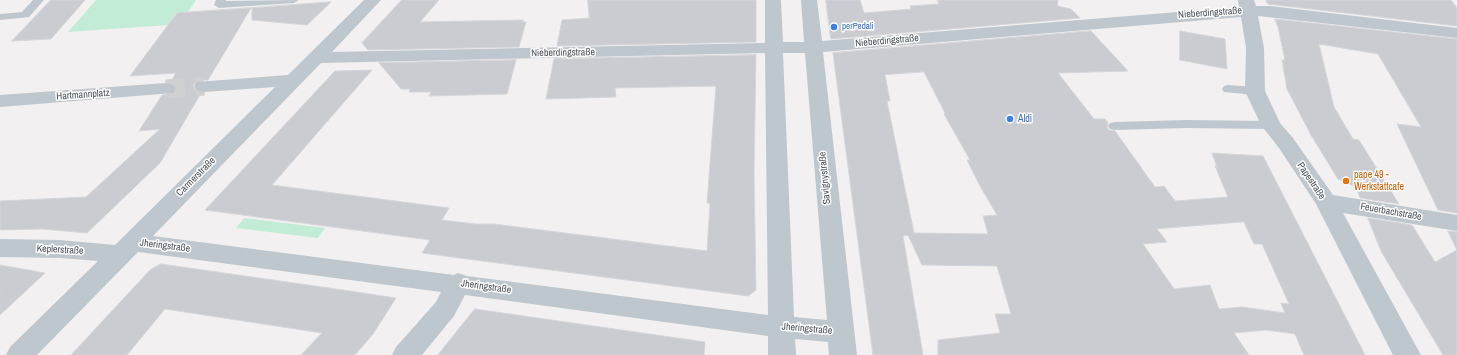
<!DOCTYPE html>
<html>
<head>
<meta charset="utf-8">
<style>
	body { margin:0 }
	canvas { display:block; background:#f2f0f0 }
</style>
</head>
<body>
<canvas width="1457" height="355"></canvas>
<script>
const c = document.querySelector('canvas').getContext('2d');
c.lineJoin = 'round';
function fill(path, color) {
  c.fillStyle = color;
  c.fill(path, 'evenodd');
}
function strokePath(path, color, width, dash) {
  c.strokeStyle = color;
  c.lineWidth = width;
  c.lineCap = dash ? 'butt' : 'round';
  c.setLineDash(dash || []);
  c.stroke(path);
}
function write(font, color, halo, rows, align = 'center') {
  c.font = font + ' "Archivo Narrow",sans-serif';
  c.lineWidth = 3;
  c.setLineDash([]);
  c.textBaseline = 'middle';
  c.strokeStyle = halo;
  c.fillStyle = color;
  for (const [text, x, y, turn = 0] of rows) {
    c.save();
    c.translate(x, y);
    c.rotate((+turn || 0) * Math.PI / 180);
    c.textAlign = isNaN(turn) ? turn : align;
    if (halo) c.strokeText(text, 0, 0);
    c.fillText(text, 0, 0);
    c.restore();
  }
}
fill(new Path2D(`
	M96,0H196L188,12L176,13L168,25L68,32Z
	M244,218L325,228L318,238L236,228Z`), '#c2ecd5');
const building = new Path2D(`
	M51,0H85L51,39L12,41Z
	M402,0H439L420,22L523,20V22H526L519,47L368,50L362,43Z
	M588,0H756V42L557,46L562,20L589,18Z
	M826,0H860L864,13L911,9L910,6L939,4L937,0H1058L1057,6L1071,9L1080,18L831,39Z
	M1266,0H1451L1457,8V26L1268,4Z
	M331,2L307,25L252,20V8Z
	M251,8L208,80H197L193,85L196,91L201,93L160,163L87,233L42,229L0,230V201L86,197L160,129L139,131L162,95L173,94L177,90L174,84L170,83L176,73L130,76L177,13Z
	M1275,19L1457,39V213L1438,210L1397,124L1421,127L1378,54L1319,44L1334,107L1353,139L1359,140L1399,204L1360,198L1356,187L1338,179L1311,135L1287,89L1282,60H1285L1278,27Z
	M1091,31L1128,71L1058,73L1094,119H1105L1108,123L1107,127L1109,130L1115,131L1155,187L1164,186L1175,201L1228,197L1215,166L1217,167L1212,153L1263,156L1365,355H1304L1295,334L1266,330L1234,333L1249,355H938V340L1000,333L995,314H1011L997,266L922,265L908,235L903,236L923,355H873L833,53ZM924,72L945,113L944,114L970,160H967L980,186L997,215L983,216L988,234L914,233L887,101H890L885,75ZM1244,222L1254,244H1262L1289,304L1281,303L1285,313L1242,307L1219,309L1210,285L1174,289L1143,244L1167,242L1157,229Z
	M1180,31L1225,39L1227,69L1180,60Z
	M756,55L754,172L756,290L748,296L422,253L430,240L205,210L335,71L372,70L272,185L449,208L442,220L476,224H494L707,251L710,204L707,203L716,86L615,88L616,97L546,99L554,59Z
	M516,60L507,94L429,96L431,92H409L410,89H401L379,63Z
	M1368,218L1412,225L1435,262L1457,250V355H1443L1381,251Z
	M1448,231L1457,232V250Z
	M161,264L350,291L396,298L373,334L355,355H301L322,333L165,309L127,355H71L150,270Z
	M0,265L45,273L0,315Z
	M475,309L705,342L704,355H438Z`);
fill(building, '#caccd2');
strokePath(building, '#d5d6db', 1);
strokePath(new Path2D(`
	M166,89L204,86`), '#d0d0d2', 19, [19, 10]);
fill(new Path2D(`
	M33,0H44L29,17L0,20V14L22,12Z
	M216,0H226V1L299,0L294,3L219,8L214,5Z
	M1228,85L1255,87L1261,91L1255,95L1224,92L1222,89L1224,86Z
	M1187,120L1271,121L1276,122L1277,125L1276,128L1271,129L1187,128L1115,130L1110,129L1108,126L1110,123L1115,122Z`), '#bfc7ce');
fill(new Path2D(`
	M364,0H381L332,52L765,43V0H781L783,42H804L801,0H817L822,41L1239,7L1238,0H1254L1256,6H1270L1457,28V38L1258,16L1264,48L1265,91L1280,123L1293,138L1333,195L1457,215V231L1343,213L1421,355H1393L1316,204L1279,148L1261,125L1245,91L1246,48L1241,17L823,52L857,355H829L828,342L795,339L796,355H768V336L465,295L454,316L422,355H392L396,347L436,302L441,292L138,252L37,355H6L10,347L98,261L60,258L0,257V239L60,240L115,245L275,87L204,92L197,90L194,86L197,82L288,75ZM765,53L768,315L467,276L458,273L454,275L153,236L321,63ZM783,53H805L827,320L794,317Z
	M166,83L173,85L176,89L173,93L0,107V95Z`), '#bfc7ce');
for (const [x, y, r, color] of [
	[834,27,4,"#3f7fe0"],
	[1010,119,4,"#3f7fe0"],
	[1346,181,4,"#e8710a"]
]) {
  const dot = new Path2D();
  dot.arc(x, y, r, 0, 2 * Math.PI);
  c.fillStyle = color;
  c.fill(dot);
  strokePath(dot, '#fff', 1.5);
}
write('9px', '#366cbe', '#fff', [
	["perPedali",842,27]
], 'left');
write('10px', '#49525c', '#fff', [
	["Nieberdingstraße",1210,13,-4],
	["Nieberdingstraße",887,41,-5],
	["Nieberdingstraße",563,53,-1],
	["Hartmannplatz",83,95,-4],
	["Carmerstraße",196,177,-45],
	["Savignystraße",825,178,-95],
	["Papestraße",1311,181,56],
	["Feuerbachstraße",1391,212,10],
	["Jheringstraße",165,246,7],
	["Keplerstraße",60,250,3],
	["Jheringstraße",486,287,8],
	["Jheringstraße",807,329,5]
]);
write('10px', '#366cbe', '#fff', [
	["Aldi",1018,119]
], 'left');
write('10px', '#c56008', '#fff', [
	["pape 49 -",1354,175],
	["Werkstattcafe",1354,187]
], 'left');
</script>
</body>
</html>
